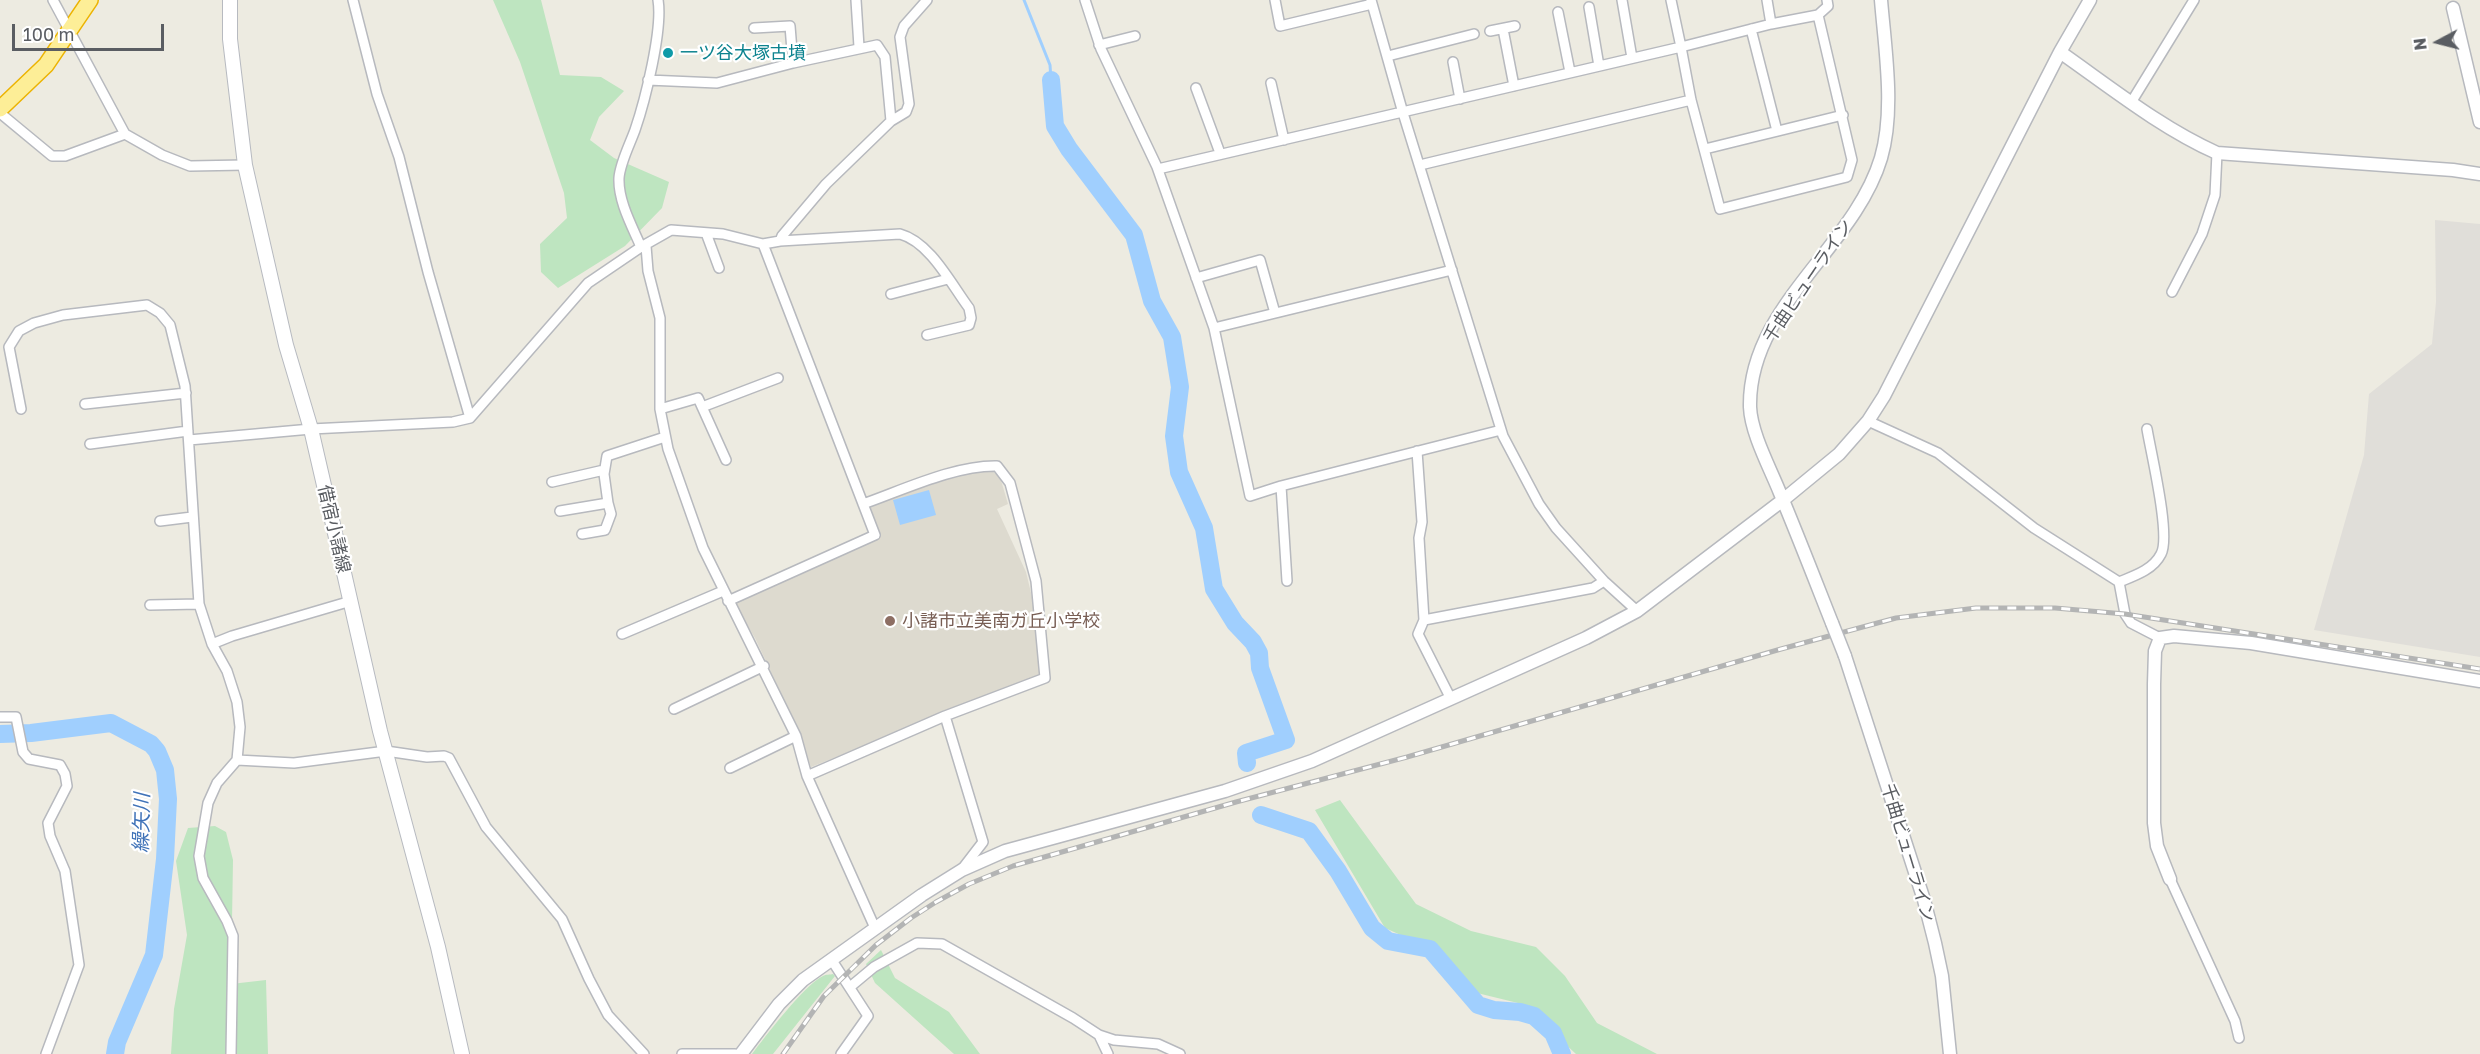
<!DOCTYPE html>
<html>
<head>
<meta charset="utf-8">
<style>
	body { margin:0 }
	#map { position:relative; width:2480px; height:1054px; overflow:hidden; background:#edebe1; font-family:"Golos Text",sans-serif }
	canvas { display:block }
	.north { position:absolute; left:2408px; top:12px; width:60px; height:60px; -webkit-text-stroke:4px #fff; paint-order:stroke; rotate:263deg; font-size:16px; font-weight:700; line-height:24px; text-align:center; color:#5a5d62 }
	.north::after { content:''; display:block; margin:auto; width:21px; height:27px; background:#5a5d62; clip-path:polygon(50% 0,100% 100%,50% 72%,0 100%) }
	.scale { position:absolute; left:12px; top:24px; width:152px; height:27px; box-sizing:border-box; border:3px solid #5a5d62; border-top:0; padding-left:8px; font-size:18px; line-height:21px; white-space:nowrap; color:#5a5d62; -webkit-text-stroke:4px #fff; paint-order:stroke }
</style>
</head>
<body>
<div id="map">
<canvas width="2480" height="1054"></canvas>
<div class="north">N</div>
<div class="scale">100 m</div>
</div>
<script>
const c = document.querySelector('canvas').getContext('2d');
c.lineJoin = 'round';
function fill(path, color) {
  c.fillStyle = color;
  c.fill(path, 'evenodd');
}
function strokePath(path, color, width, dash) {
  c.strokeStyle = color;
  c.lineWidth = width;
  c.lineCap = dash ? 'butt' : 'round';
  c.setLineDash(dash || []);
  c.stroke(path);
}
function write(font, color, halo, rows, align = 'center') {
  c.font = font + ' "Golos Text","Noto Sans JP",sans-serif';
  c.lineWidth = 4.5;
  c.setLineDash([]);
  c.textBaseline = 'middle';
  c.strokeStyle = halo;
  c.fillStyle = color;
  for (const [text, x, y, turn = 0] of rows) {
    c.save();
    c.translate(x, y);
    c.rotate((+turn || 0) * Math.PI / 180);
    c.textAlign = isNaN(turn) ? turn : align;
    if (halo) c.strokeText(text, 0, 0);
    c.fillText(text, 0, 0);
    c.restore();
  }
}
fill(new Path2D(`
	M2435,220L2480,224V657L2314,630L2364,455L2369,394L2432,344L2436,302Z`), '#e0ded9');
fill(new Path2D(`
	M988,468L1000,477L1008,504L997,509L1026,572L1032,597L1041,675L811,767L785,702L755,638L735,605L741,597L876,536L866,504L936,481Z`), '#dddacf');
fill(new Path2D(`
	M493,0H541L560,75L601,77L624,91L599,117L590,140L614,158L669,182L662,208L625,246L558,288L541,272L540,244L567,218L564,193L520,62Z
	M1340,800L1416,904L1471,931L1536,947L1565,976L1597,1023L1657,1054H1576L1522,1004L1473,992L1440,961L1403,936L1385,928L1315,810Z
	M215,826L226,832L233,860L231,984L266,980L268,1054H171L174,1009L187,935L176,861L188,828Z
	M881,950L895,978L949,1012L980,1054H954L875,983L866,964Z
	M833,974L835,976L773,1054H752C765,1037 805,984 823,976C826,974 830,975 833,974Z`), '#bee5c0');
fill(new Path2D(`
	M929,490L936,515L900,525L893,500Z`), '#a0cffe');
strokePath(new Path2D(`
	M1024,0L1050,65L1051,80`), '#a0cffe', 3);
strokePath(new Path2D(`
	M1051,80L1055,126L1069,149L1134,235L1152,301L1172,337L1180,387L1174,436L1179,472L1204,528L1214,589L1235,623L1253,642L1259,653L1260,668L1286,740L1246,753L1247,763
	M0,734L31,733L111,723L151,744L157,751L165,770L168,799L165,859L154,955L117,1042L115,1054
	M1261,815L1309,831L1338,871L1372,928L1388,941L1430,949L1478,1005L1494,1010L1520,1012L1534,1016L1553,1033L1562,1054`), '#a0cffe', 18);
const minor = new Path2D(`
	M53,0L125,134L162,155L190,166L245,165
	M353,0L377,94L399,157L428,272L470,418
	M856,0L859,47
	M1085,0L1101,49L1158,169L1681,47L1671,0
	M1275,0L1280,26L1372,4
	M1371,0L1403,113L1503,436L1539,504L1556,528L1604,581L1637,611
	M1622,0L1632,58
	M1767,0L1771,24
	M1589,7L1599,66
	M1558,12L1570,72
	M1818,15L1852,160L1847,177L1720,209L1691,100L1681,47L1771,24Z
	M1818,15L1828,6L1827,0
	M754,28L790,26L793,63
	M1503,29L1514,86
	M1751,29L1777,131
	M1490,31L1515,26
	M1099,45L1135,36
	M1388,56L1474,34
	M1453,62L1460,99
	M648,80L717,83L793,63L877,45L885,57L891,121
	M1271,83L1284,140
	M1196,88L1220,153
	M2132,101L2194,0
	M0,113L52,156H65L125,134
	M1705,149L1843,115
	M1420,165L1691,100
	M1157,167L1214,328
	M706,233L719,268
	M780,241L900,234C930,242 951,284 969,308L971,318L969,325L927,335
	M646,246L648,271L660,318V409L668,449L703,548L796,736L807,776L875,928
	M641,247C632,226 618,201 619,178C620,163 630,144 635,130C645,101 663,29 658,0
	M1196,278L1260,260L1275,313
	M2172,292L2202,234L2215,195L2217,153
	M891,294L948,279
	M85,404L186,393
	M702,407L778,378
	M21,409L9,347L19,331L34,323L63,315L147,305L160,313L170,325L185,386L199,604L212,644L227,671L237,702L240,727L237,760L217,783L208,803L199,856L203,878L227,921L233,936L231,1054
	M660,409L698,398L726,460
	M1868,421L1938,453L2034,528L2119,582L2125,614L2131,623L2160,638
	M189,440L311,429L453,422L470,418L588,283L641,247L671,230L723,234L763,244L780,241L782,236L826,184L891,121L906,112L909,104L900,37L904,26L927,0
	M90,444L188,431
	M1417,451L1422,522L1419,538L1424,620L1418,634L1451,699
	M552,482L604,470
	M1281,486L1250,496L1214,328L1452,270
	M863,504C903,490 955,465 997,466L1010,483L1036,581L1045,678L945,716
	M560,511L608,503L604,474L607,456L665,437
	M160,521L192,517
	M582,534L605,530L611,514L608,503
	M1287,581L1281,486L1501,430
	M2119,582C2134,576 2153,570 2161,554C2171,536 2151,453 2147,429
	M728,601L875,535L763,244
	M150,605L199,604
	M1424,620L1593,588L1604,581
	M622,634L723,591
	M212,644L232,636L351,601
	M674,709L764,666
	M0,717H16L23,752L29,759L60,765L65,774L67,786L48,823L50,836L65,871L79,965L46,1054
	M237,760L294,763L386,751L427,757L444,756L449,758L486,827L562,919L589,979L608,1015L644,1054
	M730,768L796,736
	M807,776L945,716L983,842L963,868
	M2170,879L2235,1021L2239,1038
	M831,959L868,1016L841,1054
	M850,987L874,967L917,943L942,944L1073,1018L1099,1035L1114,1040L1158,1044L1180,1054
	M1099,1035L1108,1054
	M682,1054H735`);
const tertiary = new Path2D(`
	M2453,8L2480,122
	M2060,52C2110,87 2161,128 2217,153L2453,170L2480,174
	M1832,623C1815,580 1798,536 1780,493C1770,468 1751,433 1750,407C1748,307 1854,248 1881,158C1895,110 1885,49 1881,0
	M1845,656L1924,900L1935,943L1942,976L1950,1054
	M2170,879L2157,846L2154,823V684L2155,651L2160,638L2174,636L2251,643L2480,681
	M741,1054L779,1004L803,980L922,895L962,870L1005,851L1225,791L1312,761L1586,638L1637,611L1783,500L1839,454L1868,421L1884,396L2060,52L2090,0`);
const secondary = new Path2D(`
	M230,0V39L245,165L286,345L311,429L329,507L380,731L438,947L462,1054`);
const trunk = new Path2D(`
	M0,109L46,65L90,0`);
strokePath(minor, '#b7b9be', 12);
strokePath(tertiary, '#b7b9be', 15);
strokePath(secondary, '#b7bac0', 16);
strokePath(trunk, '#ecb302', 18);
strokePath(minor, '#fff', 9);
strokePath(tertiary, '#fff', 12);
strokePath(secondary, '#fff', 14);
strokePath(trunk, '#fdee97', 15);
const rail = new Path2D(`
	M783,1054L824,996L876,945L911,918L936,902L969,884L1013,866L1236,802L1407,757L1781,649L1896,618L1976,608H2055L2125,614L2480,669`);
strokePath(rail, '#b3b4b4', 5);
strokePath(rail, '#fff', 3, [9]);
const tertiaryBridge = new Path2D(`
	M1832,623L1845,656`);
strokePath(tertiaryBridge, '#b7b9be', 15, []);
strokePath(tertiaryBridge, '#fff', 12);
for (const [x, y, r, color] of [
	[668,53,6,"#0f9aa8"],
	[890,621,6,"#8d6e63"]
]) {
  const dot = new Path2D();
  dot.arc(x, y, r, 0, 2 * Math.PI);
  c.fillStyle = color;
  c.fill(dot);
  strokePath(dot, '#fff', 2);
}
write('18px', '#0d838f', '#fff', [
	["一ツ谷大塚古墳",680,53]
], 'left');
write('18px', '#5a5d62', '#fff', [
	["千曲ビューライン",1808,281,-56],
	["借宿小諸線",334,529,77],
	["千曲ビューライン",1908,853,73]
]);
write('18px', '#785e54', '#fff', [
	["小諸市立美南ガ丘小学校",902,621]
], 'left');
write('italic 20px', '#4073b8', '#fff', [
	["繰矢川",142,823,-89]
]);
</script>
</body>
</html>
